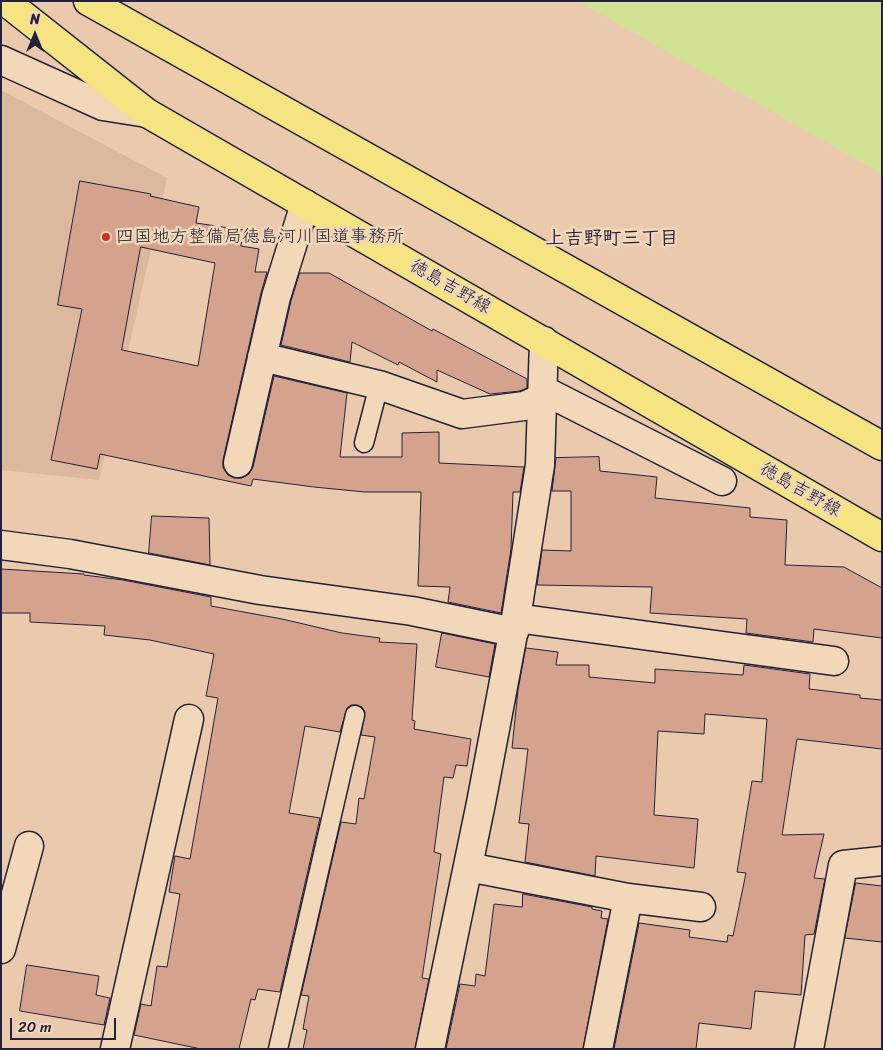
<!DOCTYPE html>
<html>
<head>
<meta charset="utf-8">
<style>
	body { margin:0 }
	#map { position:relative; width:883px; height:1050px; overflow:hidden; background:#ebc9ad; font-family:Sriracha,sans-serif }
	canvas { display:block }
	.frame { position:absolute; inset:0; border:2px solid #22223b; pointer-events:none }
	.north { position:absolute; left:10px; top:10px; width:50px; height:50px; -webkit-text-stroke:4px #f2d7b9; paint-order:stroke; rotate:0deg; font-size:14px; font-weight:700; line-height:20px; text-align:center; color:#22223b }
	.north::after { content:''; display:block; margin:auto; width:18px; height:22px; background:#22223b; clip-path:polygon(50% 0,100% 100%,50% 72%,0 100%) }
	.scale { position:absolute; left:10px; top:1018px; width:106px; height:22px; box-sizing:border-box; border:2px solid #22223b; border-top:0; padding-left:6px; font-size:15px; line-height:18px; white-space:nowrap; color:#22223b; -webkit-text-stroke:4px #f2d7b9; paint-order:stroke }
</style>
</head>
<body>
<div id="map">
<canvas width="883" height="1050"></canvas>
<div class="frame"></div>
<div class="north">N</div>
<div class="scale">20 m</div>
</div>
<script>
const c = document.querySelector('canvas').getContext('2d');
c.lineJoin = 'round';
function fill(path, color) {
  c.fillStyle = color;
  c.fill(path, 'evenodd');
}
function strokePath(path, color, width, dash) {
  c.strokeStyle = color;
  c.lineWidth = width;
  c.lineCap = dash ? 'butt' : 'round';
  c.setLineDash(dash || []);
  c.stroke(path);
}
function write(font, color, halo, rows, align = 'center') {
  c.font = font + ' Sriracha,"Klee One",sans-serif';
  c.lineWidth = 5;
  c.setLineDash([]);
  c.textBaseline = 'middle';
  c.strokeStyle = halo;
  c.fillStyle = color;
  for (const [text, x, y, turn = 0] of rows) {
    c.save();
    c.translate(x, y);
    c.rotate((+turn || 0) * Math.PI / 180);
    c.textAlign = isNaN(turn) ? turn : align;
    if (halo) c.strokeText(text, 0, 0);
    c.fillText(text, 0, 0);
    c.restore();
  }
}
fill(new Path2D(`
	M1,90L167,178L99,480L1,470Z`), '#dcb89f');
fill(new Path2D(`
	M578,1H882V174Z`), '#d1e194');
const building = new Path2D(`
	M80,181L151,194L150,196L199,207L196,223L243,230L241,246L259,249L255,272H267L261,293L223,460V468L228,475L234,478H242L249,474L253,467L274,376L347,393L340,457H402V433L439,432V463L524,467L520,492H513L511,549L501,613L448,602L450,587L418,586L421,492H365L314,487L253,479L251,486L100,454L97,469L51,460L82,309L58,305ZM141,247L215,263L198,366L122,350Z
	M300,273H329L432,331L433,329L527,379V388L520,391L490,394L437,370V382L399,362L398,365L352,342L350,362L281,345L291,301Z
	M599,457L600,471L657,477L655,498L750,508V517L787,520L785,565L844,567L882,588V638L814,629L813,642L746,633L747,619L650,613L652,587L537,585L542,550L571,551V491H552L556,458Z
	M152,516L209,518L210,565L149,553Z
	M1,569L84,574V575L123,580L211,597V606L282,619L342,633L380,638L379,642L417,644L412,720L415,721L414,729L471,739L467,766L456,765L453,778L444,777L434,852L441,854L422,978L429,979L415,1049H303L307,1030L303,1029L309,996L301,995L341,822L356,824L359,798L364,799L375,737L361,735L365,712L362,707L357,705H351L347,708L340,732L305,726L289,813L320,818L280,992L258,989L255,1000L251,999L239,1049H201L134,1035L141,1004L151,1006L157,966L167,967L180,894L169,892L175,856L190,859L218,698L206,696L214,654L150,640L104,635L105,626L30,622V613H1Z
	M442,633L495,644L489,677L436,667Z
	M526,648L558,652L556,665H589V677L655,683V669L743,675L744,665L810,674L809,689L860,695V698L882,700V749L797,739L782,835L824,834L814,878L825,879L814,934L805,935L801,995L755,991L751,1029L699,1023L696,1049H614L639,923L690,930L689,937L727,942L728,935L733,936L746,873L737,872L752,781L762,782L767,719L705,714L704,734L658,731L654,815L698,819L694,868L596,856L595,876L525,862L529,824L519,823L528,749L512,748L518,690Z
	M856,883L882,886V942L845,938Z
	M523,894L592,907V909L602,911L601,918L608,919L583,1049H446L460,984L475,986L476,974L485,976L494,904L522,907Z
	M27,965L99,976L96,995L110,998L104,1025L20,1011Z`);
fill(building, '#d5a38d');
strokePath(building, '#22223b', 1);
const lane = new Path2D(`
	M364,443L379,385
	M278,1049L355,715`);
const street = new Path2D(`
	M1,60L103,106L147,113
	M262,357L379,385L462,414L524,406L542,398
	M543,390L722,481
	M238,463L276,297L305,204
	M1,545L70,554L260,590L412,611L514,632
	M516,618L834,661
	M468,867L628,898L701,907
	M1,949L29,846
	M115,1049L189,719
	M430,1049L481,803L516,618L540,465L544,341
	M598,1049L628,898
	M809,1049L843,865L882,861`);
const primary = new Path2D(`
	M5,1L147,113L882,537
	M88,1L882,446`);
strokePath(lane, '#22223b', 21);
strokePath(street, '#22223b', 31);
strokePath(primary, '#22223b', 31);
strokePath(lane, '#f2d7b9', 18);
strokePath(street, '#f2d7b9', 28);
strokePath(primary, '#f6e381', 28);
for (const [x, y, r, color] of [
	[106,237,5,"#c8321e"]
]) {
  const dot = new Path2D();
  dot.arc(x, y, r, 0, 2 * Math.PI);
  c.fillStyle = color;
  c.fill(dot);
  strokePath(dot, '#f2d7b9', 2);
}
write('18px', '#22223b', '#f2d7b9', [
	["四国地方整備局徳島河川国道事務所",116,237]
], 'left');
write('18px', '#22223b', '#f2d7b9', [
	["徳島吉野線",450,287,30],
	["徳島吉野線",800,490,30]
]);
write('bold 19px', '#22223b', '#f2d7b9', [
	["上吉野町三丁目",612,239]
]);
</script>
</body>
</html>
